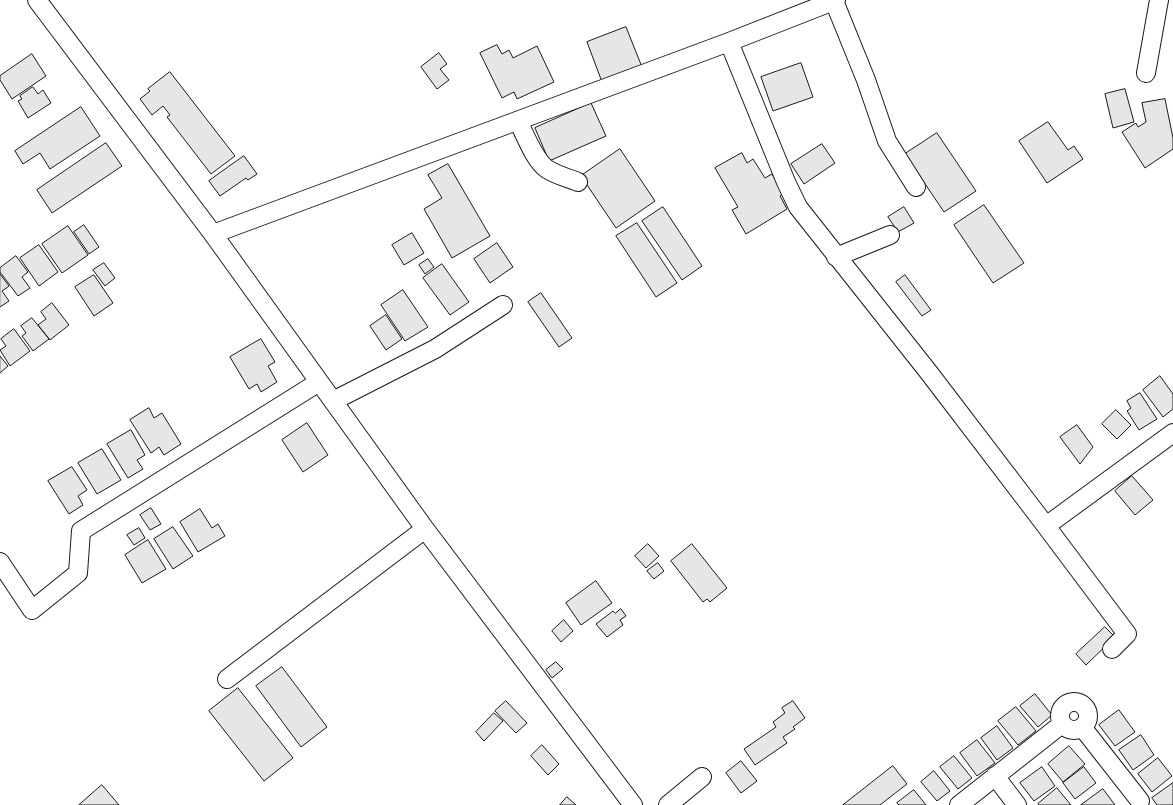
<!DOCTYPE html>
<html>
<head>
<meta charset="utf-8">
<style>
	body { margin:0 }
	canvas { display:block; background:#fff }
</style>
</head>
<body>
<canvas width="1173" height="805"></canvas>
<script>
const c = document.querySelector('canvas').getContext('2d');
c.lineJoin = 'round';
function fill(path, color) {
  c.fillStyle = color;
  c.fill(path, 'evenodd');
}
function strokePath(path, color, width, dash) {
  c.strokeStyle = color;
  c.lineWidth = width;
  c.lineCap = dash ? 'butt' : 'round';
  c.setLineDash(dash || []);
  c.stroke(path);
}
const building = new Path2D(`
	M626,27L642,67L602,82L587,42Z
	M497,45L502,54L509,50L513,58L537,46L554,82L517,99L514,92L502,98L480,53Z
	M439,53L447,64L440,69L449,80L437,89L421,67Z
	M32,54L46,76L12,99L0,80V76Z
	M801,63L813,97L773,111L761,77Z
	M170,72L235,156L211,174L167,117L170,115L163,106L152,115L140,99L150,91L148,89Z
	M33,87L38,94L43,90L51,103L28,118L18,101L22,99L20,96Z
	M1125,89L1134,122L1113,128L1105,94Z
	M1165,99L1173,138V149L1145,168L1122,132L1136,123L1138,127L1146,122L1142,103Z
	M591,103L606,136L549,161L535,128Z
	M81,107L100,136L50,169L40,153L23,164L15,151Z
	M1048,122L1068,150L1074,146L1083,159L1047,183L1019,141Z
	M937,133L976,191L944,212L905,154Z
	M106,143L122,166L52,213L37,190Z
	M822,144L835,163L804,184L791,164Z
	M620,149L655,201L616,228L581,176Z
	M742,153L747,163L753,159L765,178L772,174L784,193L780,196L787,209L746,234L732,210L738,207L715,168Z
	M244,156L257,174L248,180L246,178L220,196L209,181Z
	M448,164L490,236L452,258L424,209L442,198L428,175Z
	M984,205L1024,263L993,283L954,225Z
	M663,207L702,266L682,280L642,221Z
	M904,207L914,223L898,232L888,217Z
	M637,223L677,283L656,297L616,236Z
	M84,225L99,247L89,254L74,232Z
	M68,226L88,255L62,273L42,244Z
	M412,233L424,253L404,265L392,245Z
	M497,243L513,267L490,283L474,259Z
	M39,245L58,272L39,286L20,258Z
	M16,256L28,272L22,277L30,288L18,296L0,272V268Z
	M428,259L434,267L425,274L419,265Z
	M104,263L115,278L105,286L93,270Z
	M442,264L469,302L450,315L423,278Z
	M0,274L9,286L2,291L9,301L0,307Z
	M94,275L113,303L94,316L75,287Z
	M905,275L931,310L922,316L896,282Z
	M403,290L428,327L405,341L381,305Z
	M541,293L572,338L559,347L528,302Z
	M52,303L69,325L50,340L38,325L46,319L41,312Z
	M386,315L402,339L386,350L370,326Z
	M32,318L49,339L33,351L22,336L26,333L21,326Z
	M14,329L30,351L10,366L0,350L6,346L1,339Z
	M261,339L275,362L268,366L277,382L261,392L257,384L249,389L230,357Z
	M0,356L8,366L0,373Z
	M1160,376L1173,394V409L1163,417L1143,390Z
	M1140,393L1157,419L1139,430L1127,411L1131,408L1127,401Z
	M149,408L154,418L162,413L181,444L164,455L159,447L151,453L130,420Z
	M1116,410L1131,425L1117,439L1102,424Z
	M307,423L328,455L303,472L282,440Z
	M1077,425L1093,447L1080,464L1060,437Z
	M131,430L145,455L137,460L143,469L128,478L107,444Z
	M102,449L121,480L97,494L78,463Z
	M72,467L87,490L78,496L83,505L69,514L48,481Z
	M1132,476L1153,500L1135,515L1115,491Z
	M151,508L161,524L150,530L140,515Z
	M200,509L212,528L218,524L225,536L198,552L180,522Z
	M173,527L193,556L173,569L154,539Z
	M139,528L145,538L134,545L127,535Z
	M148,540L166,569L142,583L125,555Z
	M648,544L659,556L646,568L635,556Z
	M692,544L727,588L710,602L707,599L703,602L671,561Z
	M658,563L664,571L654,579L647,571Z
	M596,581L612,603L581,625L566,603Z
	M621,609L626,616L620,620L623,625L607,637L596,624L613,611L615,613Z
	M564,620L573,631L561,642L552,631Z
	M1105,627L1115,637L1086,665L1076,654Z
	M556,662L563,669L552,678L546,670Z
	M282,667L327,727L301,747L256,686Z
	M238,688L293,758L264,781L209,711Z
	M1035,694L1052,715L1038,727L1020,706Z
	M506,701L527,723L516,733L495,711Z
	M793,701L805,718L793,727L795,729L783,737L787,743L755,765L744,749L776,727L773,722L785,713L782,708Z
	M1016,707L1036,731L1018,745L998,721Z
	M1119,710L1135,732L1115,746L1099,725Z
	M494,713L503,721L484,741L476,732Z
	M997,726L1013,748L997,760L981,738Z
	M1141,735L1154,755L1133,770L1119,750Z
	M977,740L995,763L977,776L960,753Z
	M542,745L559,764L548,775L531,756Z
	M1069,746L1085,764L1063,782L1048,764Z
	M954,756L972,778L958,789L940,767Z
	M1158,758L1172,776L1152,792L1138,774Z
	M741,761L757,781L741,793L726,773Z
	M893,766L907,784L880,805H843Z
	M1042,767L1055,786L1034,801L1020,783Z
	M1084,767L1096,783L1075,799L1063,783Z
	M934,771L950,791L937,801L921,782Z
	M1173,783V805H1157L1152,798Z
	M102,785L119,805H79Z
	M1057,788L1071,805H1039L1038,804Z
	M1103,789L1115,805H1081Z
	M914,790L926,805H899L897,803Z
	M567,797L576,805H560Z`);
fill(building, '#e6e6e6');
strokePath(building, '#1a1a1a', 1);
const minor = new Path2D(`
	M37,0L213,234L425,529L633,805
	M834,1L866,80L887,141L916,187
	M729,42L786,182L798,207L930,374L1046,526L1173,433
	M1146,73L1159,0
	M518,121C525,134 534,160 547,169C556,175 568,178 578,182
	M213,234L729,42L836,0
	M836,257L890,235
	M333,401L435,349L503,305
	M1046,526L1127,634L1112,649
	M0,562L32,610L78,573L81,531L319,382
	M227,679L425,529
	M1060 716a14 14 0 1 1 28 0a14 14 0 1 1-28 0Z
	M1082,727L1140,801
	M995,776L1017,805
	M668,805L702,777
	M959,805L1062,724`);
strokePath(minor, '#1a1a1a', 20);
strokePath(minor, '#fff', 18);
</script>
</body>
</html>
